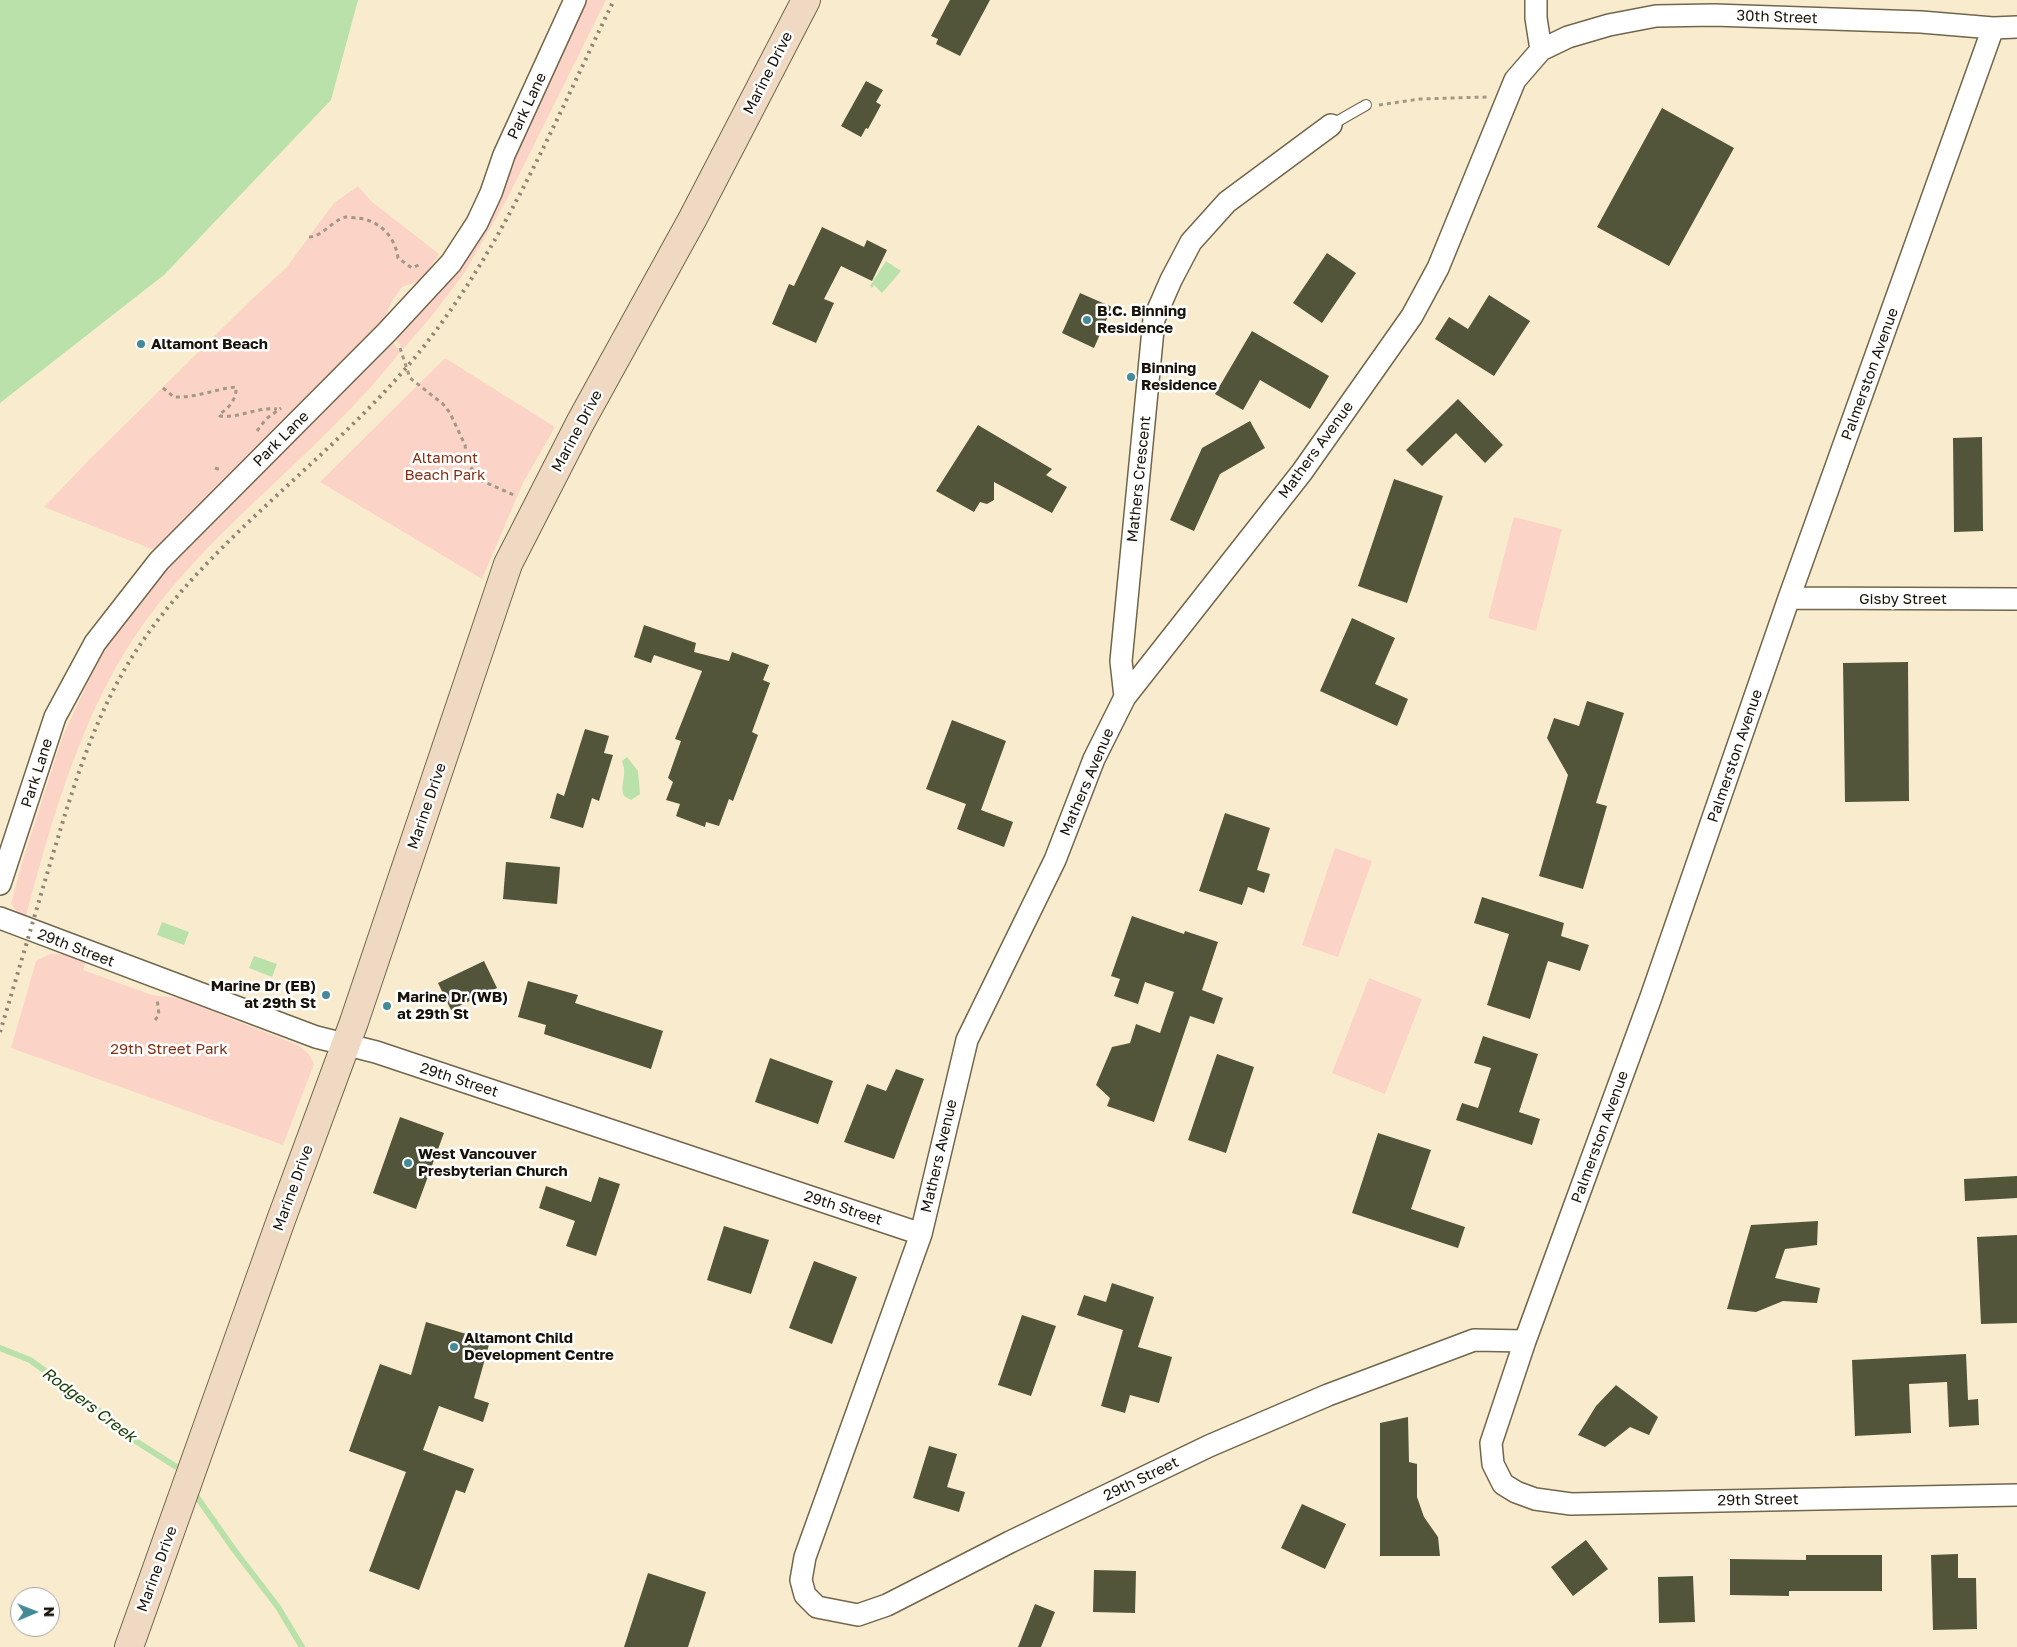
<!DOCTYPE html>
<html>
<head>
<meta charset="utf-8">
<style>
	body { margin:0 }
	#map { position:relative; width:2017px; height:1647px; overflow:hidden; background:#f9ecce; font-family:"Golos Text",sans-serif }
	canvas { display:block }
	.north { position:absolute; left:10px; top:1587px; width:50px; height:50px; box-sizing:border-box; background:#fff; border:1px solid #a3a19d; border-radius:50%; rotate:89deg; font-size:14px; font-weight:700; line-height:20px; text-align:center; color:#181309 }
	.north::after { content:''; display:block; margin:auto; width:18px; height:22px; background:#458a97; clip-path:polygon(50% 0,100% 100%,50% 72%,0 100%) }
</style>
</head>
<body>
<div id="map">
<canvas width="2017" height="1647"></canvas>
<div class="north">N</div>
</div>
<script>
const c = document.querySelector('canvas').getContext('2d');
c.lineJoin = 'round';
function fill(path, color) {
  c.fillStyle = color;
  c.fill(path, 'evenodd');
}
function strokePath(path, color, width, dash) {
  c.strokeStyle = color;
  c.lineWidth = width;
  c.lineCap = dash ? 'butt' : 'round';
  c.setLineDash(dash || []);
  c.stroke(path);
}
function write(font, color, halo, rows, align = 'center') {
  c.font = font + ' "Golos Text",sans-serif';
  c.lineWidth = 5;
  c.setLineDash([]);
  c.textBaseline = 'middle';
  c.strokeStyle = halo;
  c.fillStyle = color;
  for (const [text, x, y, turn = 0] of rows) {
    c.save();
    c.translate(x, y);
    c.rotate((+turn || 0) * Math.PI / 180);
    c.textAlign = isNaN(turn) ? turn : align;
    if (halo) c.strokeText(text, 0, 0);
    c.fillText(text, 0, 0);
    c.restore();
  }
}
fill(new Path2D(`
	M583,0H606L508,197L465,272L431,317L403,349L396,340L422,311L455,268L535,105Z
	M358,186L371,201L439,254L422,280L402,287L392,301L383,322L338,370L268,437L154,550L44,507L88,461L251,300L286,268L334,203Z
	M393,342L400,352C324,450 217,522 144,623C84,706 52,818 26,916L18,913L11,904L22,863L62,738L93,671L116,629L162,569L207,523L285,451Z
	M445,358L555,427L523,483L482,579L320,482Z
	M1514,517L1562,529L1536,631L1488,618Z
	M1335,848L1372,861L1338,957L1302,945Z
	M50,954H67L86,961L83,970L152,995L178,998L298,1045L309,1054L314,1064L283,1145L11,1048L36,961Z
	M1369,978L1422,999L1385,1094L1332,1073Z`), '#fcd4c7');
fill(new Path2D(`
	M0,0H358L331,100L164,275L0,403Z
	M886,261L901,271L882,293L874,285L872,288L870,286Z
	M627,757L638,771L640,794L631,800L624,796C619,783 628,778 622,761Z
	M162,922L189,932L184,945L157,935Z
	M254,956L277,964L272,977L249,968Z`), '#b9e1a9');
strokePath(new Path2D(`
	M0,1348L30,1360L96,1407L109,1424L175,1466
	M192,1490L235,1551L278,1607L302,1647`), '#b9e1a9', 6);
fill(new Path2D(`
	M950,0H990L960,56L936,44L938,39L931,36Z
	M866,81L883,90L876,102L881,105L868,129L866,128L861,137L841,126Z
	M1662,108L1734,148L1669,266L1597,227Z
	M822,227L864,247L867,240L887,250L872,281L841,266L824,299L834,303L816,343L772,324L789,284L794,286Z
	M1327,253L1356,273L1322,323L1293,303Z
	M1080,293L1112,307L1094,348L1062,333Z
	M1489,295L1530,321L1494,376L1435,339L1449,317L1468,329Z
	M1252,331L1329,376L1310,409L1260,380L1243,410L1215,394Z
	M1458,399L1503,445L1485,463L1456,433L1422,466L1406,450Z
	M1250,421L1265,448L1220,474L1194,531L1170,520L1202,448Z
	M978,425L1052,469L1046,475L1067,487L1052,513L994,482V500L987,504L980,502L974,512L936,491Z
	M1982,437L1983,531L1954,532L1953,438Z
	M1394,479L1443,496L1407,603L1358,586Z
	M1352,618L1395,638L1375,684L1408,699L1397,726L1320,691Z
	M644,625L696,643L694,652L729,661L732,652L769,665L763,680L770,683L752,732L758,735L733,801L729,799L719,826L706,822L705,827L676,816L680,804L666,800L673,782L668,778L681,741L675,739L702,671L654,655L651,663L634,657Z
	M1908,662L1909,801L1845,802L1843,663Z
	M1587,701L1624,713L1596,803L1607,806L1583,889L1539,876L1568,775L1547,738L1554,718L1579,726Z
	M952,720L1006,741L981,810L1013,822L1004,847L957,829L966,804L926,789Z
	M585,729L609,736L604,753L613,755L599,801L592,798L583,828L550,818L557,793L564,796Z
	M1225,813L1270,828L1257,870L1270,874L1264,893L1248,887L1242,905L1199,891Z
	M506,862L560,867L557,904L503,899Z
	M1482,897L1564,923L1561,936L1589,945L1580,971L1548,961L1530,1019L1487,1005L1509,934L1474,923Z
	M1132,916L1184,934L1185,931L1218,942L1202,990L1223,998L1214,1024L1190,1016L1154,1122L1107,1106L1110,1098L1096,1085L1112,1047L1130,1043L1136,1024L1160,1033L1174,992L1145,982L1138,1004L1114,996L1120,979L1111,976Z
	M484,961L497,988L451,1010L438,983Z
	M528,981L578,995L575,1003L663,1031L651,1069L544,1034L546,1025L518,1017Z
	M1483,1036L1538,1054L1519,1112L1540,1119L1532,1145L1456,1120L1462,1103L1478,1108L1491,1068L1474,1063Z
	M1217,1054L1254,1067L1226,1153L1188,1140Z
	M770,1058L833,1081L818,1124L755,1102Z
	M896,1069L924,1079L894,1159L844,1142L867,1084L886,1091Z
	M400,1117L444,1133L416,1209L373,1193Z
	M1378,1133L1431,1150L1411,1209L1465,1227L1458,1248L1352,1213Z
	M2017,1176V1198L1965,1201L1964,1179Z
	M599,1177L620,1184L596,1256L566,1246L575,1221L539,1208L546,1186L591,1202Z
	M1818,1221L1817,1245L1785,1249L1775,1278L1820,1288L1817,1303L1783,1301L1756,1312L1727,1309L1751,1225Z
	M724,1226L769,1240L751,1294L707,1280Z
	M2017,1235V1323L1981,1324L1977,1237Z
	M814,1261L857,1277L832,1344L789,1328Z
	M1112,1283L1154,1297L1138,1347L1172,1357L1159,1403L1130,1395L1125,1413L1101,1406L1123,1330L1077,1315L1084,1295L1106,1302Z
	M1022,1315L1056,1326L1031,1396L998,1385Z
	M426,1322L490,1341L474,1398L489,1403L483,1422L439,1406L423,1450L474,1469L465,1493L456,1490L419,1590L369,1571L406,1472L349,1451L380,1364L411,1375Z
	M1966,1354L1968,1400L1978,1399L1979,1425L1949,1427L1947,1382L1909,1384L1911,1433L1855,1436L1852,1360Z
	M1616,1385L1658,1417L1649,1435L1630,1427L1605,1447L1578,1435L1596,1406Z
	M1408,1417L1409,1462L1417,1464V1497L1424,1517L1438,1537L1440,1556H1380V1423Z
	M929,1446L957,1454L947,1487L965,1492L959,1512L913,1498Z
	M1302,1504L1346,1524L1325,1569L1281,1548Z
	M1586,1540L1608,1569L1573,1596L1551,1567Z
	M1958,1554V1578H1976L1977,1629L1933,1630L1931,1555Z
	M1806,1555H1882V1591H1789V1596L1730,1595V1559L1806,1560Z
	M1094,1570L1136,1571L1135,1613L1093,1612Z
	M648,1573L706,1592L688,1647H624Z
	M1693,1576L1695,1622L1659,1623L1658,1577Z
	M1035,1604L1055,1612L1041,1647H1018Z`), '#52553a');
const lane = new Path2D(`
	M1331,125L1366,105`);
const street = new Path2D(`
	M1993,28L1789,598L1651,997L1525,1341L1491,1443L1493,1464L1503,1484L1516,1492L1535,1499L1571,1504L2017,1495
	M1541,50L1568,37L1609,25L1656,16L1714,15L1921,22L1993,28L2017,27
	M1789,598L2017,599
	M1125,697L1121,661L1154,319L1171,280L1191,242L1227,202L1331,125
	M0,884L55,717L95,643L159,561L387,332L451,263L477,223L491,193L504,155L575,0
	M0,918L316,1037L376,1052L921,1234
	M1525,1341L1474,1340L1328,1395L1209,1446L1010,1542L887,1605L858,1615L817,1607L805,1595L801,1580L805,1557L921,1234L967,1040L1055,860L1094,759L1125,697L1302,472L1412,316L1438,268L1515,80L1541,50L1536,18V0`);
const secondary = new Path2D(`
	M129,1647L281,1220L354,1022L508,564L580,423L693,218L806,0`);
strokePath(lane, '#71664b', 12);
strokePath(street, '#71664b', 24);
strokePath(secondary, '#71664b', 30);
strokePath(new Path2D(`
	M1379,105L1420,99L1487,97
	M309,237C324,236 332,220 346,217C349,217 354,218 357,218C379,220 395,236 398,258L412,268L421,264
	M400,348L410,378L443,404L450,413L465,445L467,462L480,480L516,496
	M163,388L174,397C196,398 215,389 236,387C237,398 229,409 219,414L220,416C240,418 257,407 277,409
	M257,431L266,419L281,408
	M215,468L221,470
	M155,1020L159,1015L157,998`), '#a39983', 3, [4, 4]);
strokePath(lane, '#fff', 10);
strokePath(street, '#fff', 21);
strokePath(secondary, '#efd9c3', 28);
strokePath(new Path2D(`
	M0,1032C19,970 37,907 56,844C75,781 95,718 129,662C198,549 320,468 406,368C498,261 553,125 614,0`), '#8f8671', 4, [2.5, 5]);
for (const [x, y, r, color] of [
	[1087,320,5,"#458a97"],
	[141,344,5,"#458a97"],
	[1131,377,5,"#458a97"],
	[326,995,5,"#458a97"],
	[387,1006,5,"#458a97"],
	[408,1163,5,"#458a97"],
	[454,1347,5,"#458a97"]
]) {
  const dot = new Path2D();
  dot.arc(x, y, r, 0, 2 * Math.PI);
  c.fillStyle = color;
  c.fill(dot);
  strokePath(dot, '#fff', 2);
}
write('15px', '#181309', '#fff', [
	["30th Street",1777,17,2],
	["Marine Drive",768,73,-63],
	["Park Lane",527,106,-65],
	["Palmerston Avenue",1870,374,-70],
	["Marine Drive",577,431,-62],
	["Park Lane",281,439,-45],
	["Mathers Avenue",1316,450,-54],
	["Mathers Crescent",1139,479,-84],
	["Gisby Street",1903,599],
	["Palmerston Avenue",1735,756,-71],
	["Park Lane",37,773,-72],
	["Mathers Avenue",1087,782,-67],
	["Marine Drive",427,806,-71],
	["29th Street",76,948,21],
	["29th Street",459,1080,18],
	["Palmerston Avenue",1600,1137,-70],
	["Mathers Avenue",939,1156,-77],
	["Marine Drive",293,1188,-70],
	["29th Street",843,1208,18],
	["29th Street",1141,1479,-26],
	["29th Street",1758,1500,-1],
	["Marine Drive",157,1569,-70]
]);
write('bold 15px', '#181309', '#fff', [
	["B.C. Binning",1097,311],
	["Residence",1097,328],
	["Altamont Beach",151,344],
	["Binning",1141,368],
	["Residence",1141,385],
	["Marine Dr (EB)",316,986,"right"],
	["at 29th St",316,1003,"right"],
	["Marine Dr (WB)",397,997],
	["at 29th St",397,1014],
	["West Vancouver",418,1154],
	["Presbyterian Church",418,1171],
	["Altamont Child",464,1338],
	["Development Centre",464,1355]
], 'left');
write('15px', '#823216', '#fff', [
	["Altamont",445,458],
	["Beach Park",445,475],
	["29th Street Park",169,1049]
]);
write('italic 16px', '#1b4007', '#fff', [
	["Rodgers Creek",89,1405,37]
]);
</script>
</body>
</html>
